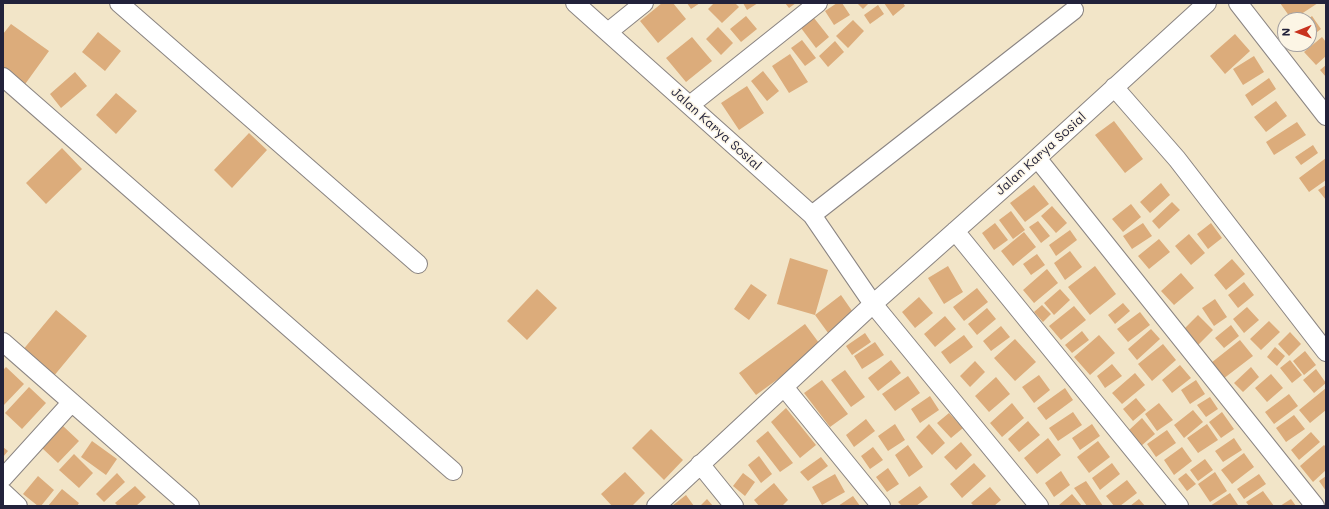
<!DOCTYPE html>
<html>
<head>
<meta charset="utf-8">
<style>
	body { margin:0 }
	#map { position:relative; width:1329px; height:509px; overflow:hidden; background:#f2e5c8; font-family:Mali,sans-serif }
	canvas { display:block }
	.frame { position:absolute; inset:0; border:4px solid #22223b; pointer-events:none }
	.north { position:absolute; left:1277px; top:12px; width:40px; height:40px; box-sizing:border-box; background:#fcf5e5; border:1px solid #a5a1a1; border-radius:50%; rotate:269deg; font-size:11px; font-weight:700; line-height:16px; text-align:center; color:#22223b }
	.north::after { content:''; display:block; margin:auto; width:14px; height:18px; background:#c8321e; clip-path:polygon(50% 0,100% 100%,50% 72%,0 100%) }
</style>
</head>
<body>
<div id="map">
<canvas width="1329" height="509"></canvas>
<div class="frame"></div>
<div class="north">N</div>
</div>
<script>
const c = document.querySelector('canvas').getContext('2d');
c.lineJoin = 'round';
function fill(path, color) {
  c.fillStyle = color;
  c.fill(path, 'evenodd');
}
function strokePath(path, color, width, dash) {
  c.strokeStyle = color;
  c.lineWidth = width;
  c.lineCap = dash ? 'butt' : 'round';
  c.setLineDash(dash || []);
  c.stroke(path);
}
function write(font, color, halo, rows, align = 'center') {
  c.font = font + ' Mali,sans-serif';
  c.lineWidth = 3;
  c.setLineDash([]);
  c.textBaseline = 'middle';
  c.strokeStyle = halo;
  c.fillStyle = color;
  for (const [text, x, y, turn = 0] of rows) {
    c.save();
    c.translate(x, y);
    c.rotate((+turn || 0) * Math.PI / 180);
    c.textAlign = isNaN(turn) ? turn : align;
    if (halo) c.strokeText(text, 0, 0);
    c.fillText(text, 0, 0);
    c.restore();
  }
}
fill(new Path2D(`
	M662,3H673L686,19L658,43L640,21Z
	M687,3H700L691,9Z
	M714,3H735L739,7L722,23L708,9Z
	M743,3H758L747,10Z
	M785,3H796L789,8Z
	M837,3H842L850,15L834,25L825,11Z
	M857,3H869L863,9Z
	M884,3H903L905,6L893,16Z
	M1280,3H1318L1292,20Z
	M878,5L884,14L870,24L864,15Z
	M746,16L757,29L741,42L730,29Z
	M1312,16L1321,29L1309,38V20H1307Z
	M814,18L829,37L816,48L801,28Z
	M853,20L864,31L848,48L836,36Z
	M11,24L49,51L23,87L3,72V34Z
	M718,27L733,43L721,55L706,39Z
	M98,32L121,51L105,71L82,52Z
	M1235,34L1250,51L1225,74L1210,56Z
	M692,37L712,61L686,82L666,58Z
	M1322,37L1326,42V56L1316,65L1304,52Z
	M802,40L816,58L805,66L791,48Z
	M835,41L844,52L828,67L819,56Z
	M790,54L808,82L789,93L772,66Z
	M1254,56L1264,72L1243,85L1233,69Z
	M1326,65V77L1320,70Z
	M763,71L779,91L767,101L751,81Z
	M75,72L87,86L61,108L50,94Z
	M1269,78L1276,89L1252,106L1245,95Z
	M747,86L764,113L739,130L721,103Z
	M116,93L137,111L116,134L96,115Z
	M1276,101L1287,116L1266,132L1254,117Z
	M1114,121L1143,159L1125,173L1095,135Z
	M1297,122L1306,135L1274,155L1266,142Z
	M249,133L267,150L232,188L214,170Z
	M1313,145L1318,153L1301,165L1295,157Z
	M62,148L82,169L46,204L26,183Z
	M1326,158V180L1309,192L1299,178Z
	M1161,183L1170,195L1150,213L1140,202Z
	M1034,185L1049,204L1025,222L1010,203Z
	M1326,185V200L1318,190Z
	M1172,202L1180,210L1159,229L1152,221Z
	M1131,204L1141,217L1123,232L1112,219Z
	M1052,206L1067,223L1056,233L1041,216Z
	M1011,211L1025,230L1013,239L999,220Z
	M1038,221L1050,236L1041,243L1029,227Z
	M995,223L1008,240L994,250L982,233Z
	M1143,223L1152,236L1132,249L1123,236Z
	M1211,223L1222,238L1208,249L1197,234Z
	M1070,230L1077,240L1056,256L1049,245Z
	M1024,232L1036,247L1013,266L1001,251Z
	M1189,234L1205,253L1191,265L1175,246Z
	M1159,239L1170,252L1149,269L1138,256Z
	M1070,251L1082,267L1065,280L1054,263Z
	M1037,254L1045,265L1031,275L1023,264Z
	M790,258L828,270L815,315L777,304Z
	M1232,259L1245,274L1226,290L1214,275Z
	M948,266L963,292L944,304L928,278Z
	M1095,266L1116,294L1090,315L1068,287Z
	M1047,269L1058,283L1034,303L1023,290Z
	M1181,273L1194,288L1174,305L1161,291Z
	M1244,282L1254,295L1238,308L1228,295Z
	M751,284L767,295L749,320L734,309Z
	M977,288L988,302L964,321L953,307Z
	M537,289L557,308L527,340L507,321Z
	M1060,289L1070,300L1054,315L1044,303Z
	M841,295L857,318L831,337L815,315Z
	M919,297L933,313L915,328L902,312Z
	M1215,299L1227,317L1214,326L1202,308Z
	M1123,303L1130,311L1115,324L1108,315Z
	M1042,305L1051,314L1043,322L1034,312Z
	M1074,306L1086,320L1061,340L1049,326Z
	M1247,307L1259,320L1244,333L1233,319Z
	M987,308L996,319L977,335L968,324Z
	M56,310L87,336L53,377L22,351Z
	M1140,312L1150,325L1128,342L1117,329Z
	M1198,315L1213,330L1198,345L1183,330Z
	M945,316L956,329L935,347L924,334Z
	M1269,321L1280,332L1261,350L1250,339Z
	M805,324L822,347L756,395L739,373Z
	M1231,325L1239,336L1224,348L1215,338Z
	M1001,326L1010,337L991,351L983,341Z
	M1151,329L1160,339L1137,360L1128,349Z
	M1082,331L1089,340L1072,353L1065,345Z
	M1290,332L1301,344L1289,356L1278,344Z
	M865,333L871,342L852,355L846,346Z
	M964,335L973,347L950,364L941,352Z
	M1099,335L1115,353L1090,375L1074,357Z
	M1015,339L1036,362L1015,381L994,358Z
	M1240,340L1253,356L1223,379L1211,363Z
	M875,342L884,355L862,369L854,356Z
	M1163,344L1176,360L1152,381L1138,364Z
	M1275,347L1285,356L1277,366L1267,357Z
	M1305,351L1316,365L1304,375L1293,361Z
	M891,360L901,373L878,391L868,378Z
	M1290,360L1302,375L1292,383L1280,368Z
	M975,361L985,372L970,387L960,376Z
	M1112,364L1122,376L1105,388L1097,376Z
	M1180,365L1191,378L1172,393L1162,380Z
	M6,367L24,384L3,406V370Z
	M1251,367L1259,377L1243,392L1234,383Z
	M1316,369L1326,383L1314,393L1303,380Z
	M845,370L865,397L851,407L831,380Z
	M1135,373L1145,385L1122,404L1112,393Z
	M1271,374L1283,388L1267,402L1255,388Z
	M1039,375L1050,390L1034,403L1022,387Z
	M908,376L920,393L895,411L882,394Z
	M996,377L1010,394L989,412L975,396Z
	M822,380L848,414L830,427L804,393Z
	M1196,380L1205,394L1190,404L1181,390Z
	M29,387L46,403L22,429L5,413Z
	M1065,388L1073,400L1046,420L1037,408Z
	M1326,388V410L1310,423L1299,410Z
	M1289,394L1298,406L1274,424L1265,412Z
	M930,396L939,410L920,423L911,409Z
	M1210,397L1218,409L1206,417L1197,405Z
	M1136,398L1146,410L1133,421L1123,409Z
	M1012,403L1024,418L1002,437L990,423Z
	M1159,403L1173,420L1157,431L1145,414Z
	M786,408L816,445L800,458L771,422Z
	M1193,410L1203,422L1184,438L1174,425Z
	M1073,412L1082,425L1058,441L1049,428Z
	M1222,412L1234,429L1221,438L1209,422Z
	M949,413L963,428L951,438L937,423Z
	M1294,415L1305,429L1286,442L1276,428Z
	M1142,418L1155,434L1141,446L1128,431Z
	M866,419L875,431L854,447L846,435Z
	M1028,421L1040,435L1019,452L1008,439Z
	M895,424L905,440L888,451L878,436Z
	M929,424L945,443L932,455L916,437Z
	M1092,424L1100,436L1080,450L1072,438Z
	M1207,424L1218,440L1198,453L1187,438Z
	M63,426L79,441L58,463L42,448Z
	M651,429L683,460L664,480L632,448Z
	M1167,430L1176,443L1156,457L1147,444Z
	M768,431L793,463L780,472L756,441Z
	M1311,432L1320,442L1299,460L1291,450Z
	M1048,438L1061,455L1037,474L1024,458Z
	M1234,438L1242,450L1223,462L1215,451Z
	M92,441L117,459L106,475L81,457Z
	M1098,441L1110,457L1089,473L1077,457Z
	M961,442L972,455L956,470L944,457Z
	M908,445L923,467L909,477L895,455Z
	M1324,445L1326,447V470L1313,482L1300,466Z
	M3,447L8,451L3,457Z
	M873,447L883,460L870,469L861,456Z
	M1182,447L1192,461L1174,475L1164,460Z
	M1244,453L1254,467L1232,484L1221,470Z
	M74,454L93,473L79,488L59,470Z
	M759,456L772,474L761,483L748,465Z
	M821,457L828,466L808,481L800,472Z
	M1205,459L1213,470L1198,481L1190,470Z
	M974,463L986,476L962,498L950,484Z
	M1112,463L1120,474L1100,490L1092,478Z
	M888,468L899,484L887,492L876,477Z
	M1061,471L1070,485L1054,497L1045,483Z
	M625,472L645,493L632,506H612L601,494Z
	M1215,472L1227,491L1210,502L1198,484Z
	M117,473L125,482L104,502L96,494Z
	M743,473L755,482L745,496L733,486Z
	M1186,473L1196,484L1187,491L1178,479Z
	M835,474L845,492L822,505L812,487Z
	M1259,474L1266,484L1244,499L1237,489Z
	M38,476L54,490L41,506H38L23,494Z
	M1326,476V491L1319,481Z
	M1127,480L1137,493L1120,506H1114L1106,496Z
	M1086,481L1103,506H1087L1074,488Z
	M774,483L788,500L782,506H759L754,500Z
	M135,486L146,497L136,506H118L115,503Z
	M920,486L928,497L916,506H902L898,502Z
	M990,487L1001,500L994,506H974L971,503Z
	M62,489L79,503L77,506H48Z
	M1263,491L1274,506H1249L1246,502Z
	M1230,493L1238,505L1210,506Z
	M1072,494L1082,506H1060L1059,505Z
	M686,495L694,506H672Z
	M853,496L860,506H838Z
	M707,499L713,506H700Z
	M1139,499L1145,506H1130Z
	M1291,499L1296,506H1280Z`), '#dcac7b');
const minor = new Path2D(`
	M119,3L418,264
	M575,3L812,215L873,304L656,506
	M1238,3L1326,116
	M608,32L644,3
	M3,77L453,471
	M1114,87L1177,159L1326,352
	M690,105L818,3
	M1037,158L1315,506
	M812,215L1074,10
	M955,231L1179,506
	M3,342L190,506
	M784,387L881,506
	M700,464L734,506
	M3,478L71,403
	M3,492L18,506
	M1039,506L873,304L1024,170L1207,3`);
strokePath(minor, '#8a8482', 20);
strokePath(minor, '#fff', 18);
write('13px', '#22223b', '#fcf5e5', [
	["Jalan Karya Sosial",716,129,42],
	["Jalan Karya Sosial",1041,154,-42]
]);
</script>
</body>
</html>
